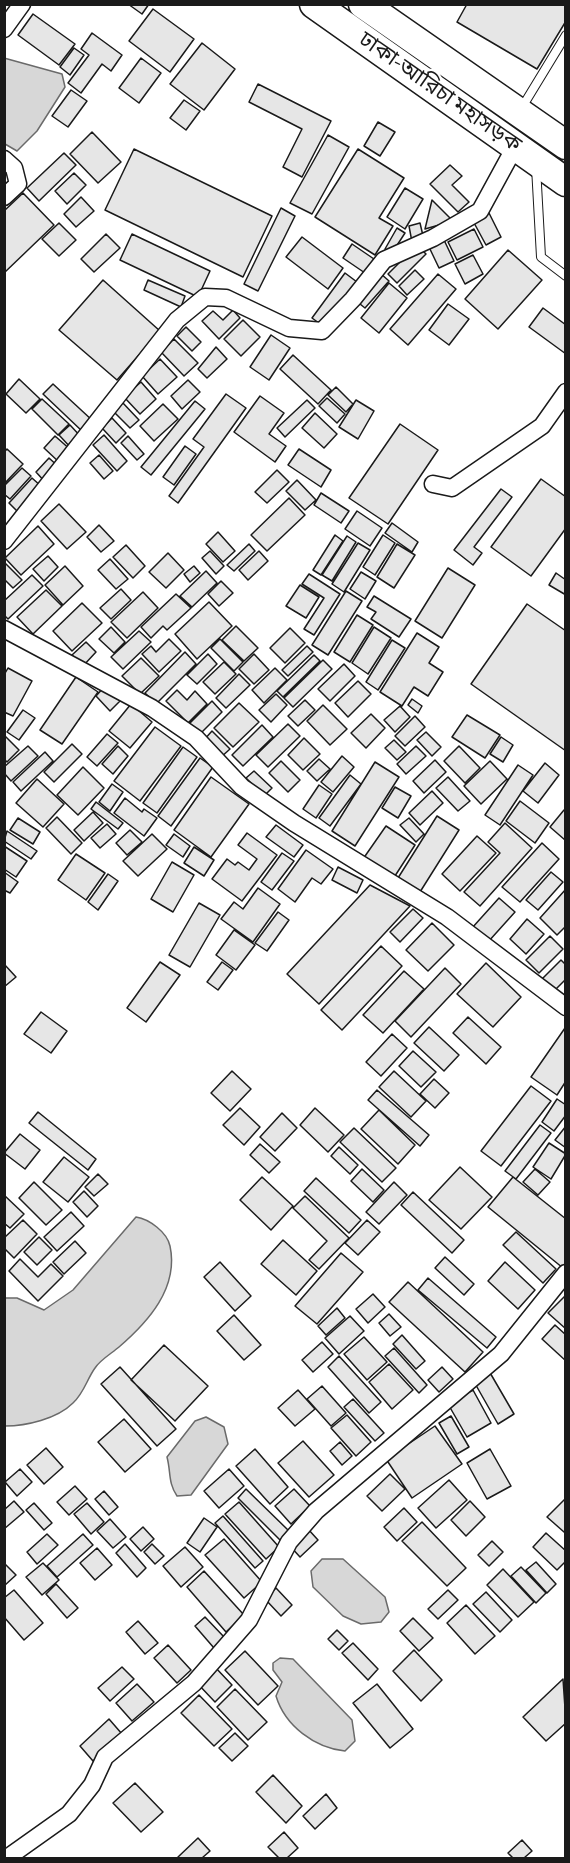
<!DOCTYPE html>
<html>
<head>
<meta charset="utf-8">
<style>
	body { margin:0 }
	#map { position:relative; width:570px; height:1863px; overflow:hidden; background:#fff; font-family:"Alegreya Sans",sans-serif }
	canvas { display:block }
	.frame { position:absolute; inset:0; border:6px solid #1a1a1a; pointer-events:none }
</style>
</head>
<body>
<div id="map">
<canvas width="570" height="1863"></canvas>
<div class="frame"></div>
</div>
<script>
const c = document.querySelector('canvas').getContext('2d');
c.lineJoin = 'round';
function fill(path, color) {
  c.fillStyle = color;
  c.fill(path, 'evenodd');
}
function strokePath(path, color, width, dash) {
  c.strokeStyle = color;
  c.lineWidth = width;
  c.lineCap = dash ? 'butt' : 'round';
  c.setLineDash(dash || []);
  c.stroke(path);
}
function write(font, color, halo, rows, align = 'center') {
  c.font = font + ' "Alegreya Sans","Noto Sans Bengali",sans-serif';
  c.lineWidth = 4.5;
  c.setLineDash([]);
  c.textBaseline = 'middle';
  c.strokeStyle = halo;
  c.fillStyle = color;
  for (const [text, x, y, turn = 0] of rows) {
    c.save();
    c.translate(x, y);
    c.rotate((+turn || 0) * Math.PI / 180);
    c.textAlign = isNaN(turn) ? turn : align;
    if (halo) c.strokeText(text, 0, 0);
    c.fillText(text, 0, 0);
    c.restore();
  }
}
const water = new Path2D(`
	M4,58L62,74L65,87L37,131L17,151L5,144Z
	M136,1217C149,1219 167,1232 170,1246C179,1288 148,1322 119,1347C112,1353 100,1360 95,1368C87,1379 84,1393 73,1403C57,1419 26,1426 5,1426V1298H17L44,1310L73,1290Z
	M206,1417L224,1427L228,1444L191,1495L177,1496C168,1483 171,1472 167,1457L195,1421Z
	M322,1559H343L385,1597L389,1612L381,1622L361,1624L343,1616L313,1587L311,1571Z
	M280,1658L293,1659L352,1720L355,1741L345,1751C315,1748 285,1726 276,1696L282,1682L273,1670V1663Z`);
fill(water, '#d7d7d7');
strokePath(water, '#6a6a6a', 1.5);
const building = new Path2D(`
	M128,4H149L142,14Z
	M467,4H566V21L537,69L457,22Z
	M153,9L194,39L170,72L129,41Z
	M33,14L75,44L59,65L18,35Z
	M92,33L122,55L111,71L102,64L81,93L68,83L89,55L81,49Z
	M202,43L235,69L204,110L170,84Z
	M74,48L84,55L70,75L60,67Z
	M141,58L161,73L139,103L119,88Z
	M258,84L331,121L302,177L283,167L302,129L249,102Z
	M71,90L87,101L68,127L52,116Z
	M184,100L200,111L186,130L170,118Z
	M378,122L395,132L380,156L364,146Z
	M92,132L121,162L98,183L70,154Z
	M328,135L349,147L312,214L290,203Z
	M134,149L272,216L243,277L105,210Z
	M358,149L404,178L379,218L393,226L375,255L315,217Z
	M64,153L76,165L39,201L27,188Z
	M450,165L462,176L452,185L469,202L458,212L430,184Z
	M74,173L86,185L67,204L55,191Z
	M405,188L423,199L405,229L387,217Z
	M23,193L54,225L4,273V211Z
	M81,197L94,211L76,227L64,214Z
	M432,200L453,221L425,229Z
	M281,208L295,216L258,291L244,284Z
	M489,213L501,237L486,245L473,221Z
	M59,223L76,240L59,256L42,239Z
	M420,223L424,240L412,242L409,226Z
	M397,228L405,233L392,253L385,249Z
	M474,229L483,247L457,260L448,242Z
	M106,234L120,248L94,272L81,259Z
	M132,234L210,271L198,297L120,260Z
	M302,237L343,268L328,289L286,257Z
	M444,240L454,261L439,268L429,247Z
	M352,244L374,259L365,273L343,258Z
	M417,245L426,254L397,283L388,274Z
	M508,250L542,280L498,329L465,299Z
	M473,255L483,274L465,284L455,264Z
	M415,270L424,279L407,295L399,286Z
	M345,273L357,282L323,326L312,318Z
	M380,273L389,281L365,308L355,300Z
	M438,274L456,289L408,345L390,329Z
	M103,280L160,331L117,380L59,330Z
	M148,280L185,296L181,307L144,290Z
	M389,283L407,298L379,333L361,318Z
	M448,304L469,319L449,345L429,330Z
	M543,308L566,325V354L529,327Z
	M233,310L240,318L219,339L202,321L213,311L223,320Z
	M243,320L260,337L241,356L224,339Z
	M186,327L201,342L192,351L177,336Z
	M271,335L290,348L269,380L250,367Z
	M174,339L198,363L184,376L161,352Z
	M216,347L227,359L207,378L198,369Z
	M293,355L331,390L318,404L280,369Z
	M160,359L177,377L158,394L142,376Z
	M19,379L40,399L26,413L6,394Z
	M188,380L200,392L182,409L171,396Z
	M141,382L156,399L140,414L124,397Z
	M53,384L93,421L83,432L43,394Z
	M336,387L353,404L346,412L328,395Z
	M226,394L246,408L178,503L169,496L204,447L193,439Z
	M260,396L284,413L269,434L286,446L275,462L234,432Z
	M327,398L345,414L337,423L319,406Z
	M42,399L69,424L58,435L32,409Z
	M307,400L315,408L285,437L277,428Z
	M356,400L374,411L358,439L339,427Z
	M195,401L205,409L151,475L141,467Z
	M122,402L139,420L130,428L113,411Z
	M163,404L178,419L154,441L140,426Z
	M315,413L337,434L324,448L302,428Z
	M112,418L126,433L116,443L102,428Z
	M400,424L438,450L388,524L349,498Z
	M70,425L83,439L72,449L59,435Z
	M104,435L127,461L117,471L93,445Z
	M55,436L72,451L60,463L44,448Z
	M128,436L144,454L137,460L121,443Z
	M185,446L196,454L174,485L163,477Z
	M7,449L23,464L4,484V452Z
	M299,449L331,470L321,487L288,465Z
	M99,455L113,471L104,479L90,463Z
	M49,458L60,468L46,483L36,472Z
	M22,468L31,476L10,499L4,494V486Z
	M277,470L289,482L267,503L255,492Z
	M32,478L42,487L18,512L9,503Z
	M541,479L566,497V528L531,576L491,547Z
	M297,480L316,500L305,510L286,491Z
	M501,489L512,497L474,547L482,553L473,565L454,550Z
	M321,493L349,511L341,523L314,505Z
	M289,498L305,515L267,551L251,535Z
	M59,504L86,532L67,549L41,521Z
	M357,511L382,528L370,546L345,529Z
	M392,523L418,542L412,552L385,533Z
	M99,525L114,541L101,552L87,537Z
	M38,526L54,544L21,575L5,558Z
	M218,532L235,551L223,562L206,544Z
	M335,535L343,541L321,575L313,570Z
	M383,535L395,543L375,575L363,567Z
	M347,536L356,542L332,581L322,575Z
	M358,543L370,550L344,592L332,584Z
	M249,544L255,551L234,571L227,565Z
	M397,544L415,555L394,588L377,577Z
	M126,545L145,566L133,578L113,557Z
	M210,551L224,566L216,574L202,558Z
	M259,551L268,561L248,580L239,570Z
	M168,553L184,570L166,588L149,572Z
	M48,556L58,567L44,581L33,569Z
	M110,559L128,579L116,589L98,570Z
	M4,562L22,580L13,588L4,579Z
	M65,566L83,586L63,605L45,585Z
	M194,566L200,573L190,582L184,574Z
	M448,568L475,585L442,638L415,621Z
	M206,571L217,583L192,607L180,596Z
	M361,572L376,581L365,599L350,589Z
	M556,573L566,580V595L549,585Z
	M309,574L340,594L314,635L304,629L324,598L302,584Z
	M32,575L43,586L8,619L4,615V601Z
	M221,581L233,593L219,606L208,594Z
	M300,585L319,597L306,618L286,606Z
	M121,589L131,600L111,619L100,608Z
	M46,590L62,606L33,634L17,617Z
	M346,591L362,601L328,655L312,645Z
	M143,592L158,608L127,638L111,622Z
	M176,594L191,608L167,630L163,626L151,638L141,627Z
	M374,596L411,619L399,637L371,619L376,612L367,607Z
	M209,602L232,626L197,659L175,634Z
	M82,603L102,623L72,651L53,631Z
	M527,604L566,631V751L471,684Z
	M357,615L373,625L350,662L334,652Z
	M236,626L258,648L244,661L222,640Z
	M111,627L125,642L114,653L99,639Z
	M374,627L391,638L368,674L352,663Z
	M290,628L305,643L285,663L270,648Z
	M139,631L151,642L123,669L111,657Z
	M417,633L439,647L429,663L443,672L428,696L414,687L402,706L380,692Z
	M169,639L181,651L159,672L142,654L151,646L156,652Z
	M220,639L243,662L234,671L211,648Z
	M392,640L405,648L378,690L366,682Z
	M86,642L96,652L83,666L72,655Z
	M307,646L313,652L288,676L282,670Z
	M185,652L196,664L156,704L145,693Z
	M208,654L217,664L197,684L187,675Z
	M254,654L269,670L254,684L239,669Z
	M314,655L320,661L283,697L277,691Z
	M141,658L159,676L140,694L122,676Z
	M323,660L332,669L293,707L284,698Z
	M224,662L236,674L215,694L203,682Z
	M344,664L355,676L330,701L318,689Z
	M8,668L32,681L13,716L4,712V675Z
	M275,668L287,680L264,703L252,690Z
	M239,674L250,685L226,708L216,698Z
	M76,677L98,692L62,744L40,730Z
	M358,681L371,694L348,717L335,703Z
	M105,686L120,701L110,711L96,696Z
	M177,690L187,700L195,691L207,704L188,723L166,701Z
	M276,694L287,705L271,722L259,710Z
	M412,699L422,706L418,713L408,705Z
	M305,700L315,710L298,726L288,716Z
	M212,701L222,712L199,735L189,724Z
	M239,703L259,722L233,747L214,728Z
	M131,704L152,722L130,748L109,731Z
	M323,705L347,729L330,745L307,721Z
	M400,706L410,717L395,732L384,720Z
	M23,710L35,718L19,740L7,732Z
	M371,714L385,728L366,748L351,733Z
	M467,715L500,735L485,758L452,737Z
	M415,716L425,727L405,746L395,736Z
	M288,724L300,736L268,767L256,755Z
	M262,725L273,737L243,766L232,755Z
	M155,727L181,746L140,801L114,781Z
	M212,731L230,749L220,758L203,741Z
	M426,732L441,747L432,756L417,740Z
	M107,734L118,743L97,766L87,757Z
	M4,735L19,750L7,762L4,759Z
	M501,737L513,745L503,762L490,754Z
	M304,738L320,754L303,770L288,755Z
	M394,740L406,752L397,760L385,748Z
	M72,744L82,754L54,782L44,772Z
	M28,746L38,756L11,781L4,773V767Z
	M118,746L128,756L113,774L102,764Z
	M416,746L426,756L406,774L397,764Z
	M459,746L480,768L465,783L444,761Z
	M183,747L197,757L157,813L143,803Z
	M45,752L53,761L21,791L13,782Z
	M342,756L354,767L333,792L321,782Z
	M200,758L213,767L171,826L158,816Z
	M319,759L330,769L317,781L307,771Z
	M435,760L446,772L424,793L413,781Z
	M281,761L300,780L288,792L269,773Z
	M490,761L507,779L481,804L464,786Z
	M375,762L399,777L355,846L332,831Z
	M545,763L559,775L538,803L523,791Z
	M518,765L533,775L500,825L485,815Z
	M83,767L104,788L78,815L57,795Z
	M254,771L272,788L264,796L246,778Z
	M350,775L361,784L330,826L319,818Z
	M211,777L249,804L211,857L174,830Z
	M448,777L470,801L458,811L436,788Z
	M37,779L64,804L43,827L16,803Z
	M112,784L123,792L110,811L99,802Z
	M319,785L332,794L316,818L303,809Z
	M395,787L411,796L398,818L382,808Z
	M432,791L443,803L420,825L409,813Z
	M125,798L142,812L144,809L157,818L144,836L114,813Z
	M520,801L549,823L535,843L506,821Z
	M96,802L123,823L118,829L91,809Z
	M564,810L566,811L565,840L550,827Z
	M93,812L103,823L84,841L74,830Z
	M437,816L459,830L420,892L398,878Z
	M57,817L82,843L71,854L46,828Z
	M18,818L40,832L33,844L10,830Z
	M409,818L424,834L416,842L400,825Z
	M505,823L532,848L480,906L464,892L500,853L488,842Z
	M107,824L116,834L100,848L91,838Z
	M276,825L303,845L294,857L266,837Z
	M386,826L415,845L393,879L363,859Z
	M130,830L142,842L127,855L116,843Z
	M7,831L37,851L31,859L4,841Z
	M247,833L277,855L242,901L212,879L227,859L235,865L238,862L249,870L257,859L238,845Z
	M152,834L167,849L138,876L123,861Z
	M174,834L190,846L183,857L166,845Z
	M477,836L496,853L460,891L442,874Z
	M542,843L559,859L520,902L502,887Z
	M4,846L27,861L16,877L4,869Z
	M194,847L214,860L204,876L184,863Z
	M306,850L333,869L321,884L312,878L295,902L278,889Z
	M282,853L294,861L272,890L261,882Z
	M76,854L105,873L86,900L58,880Z
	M172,862L194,875L173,912L151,899Z
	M338,867L363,880L357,893L332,880Z
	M4,872L18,882L10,893L4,890Z
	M551,872L563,882L538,910L526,900Z
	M108,874L118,881L98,910L88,902Z
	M370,885L410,906L319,1004L287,974Z
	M258,888L280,904L253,942L221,919L234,902L243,909Z
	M566,889V926L557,935L540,918Z
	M499,898L515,912L488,942L472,928Z
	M199,903L220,915L190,967L169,955Z
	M413,909L423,918L400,942L390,932Z
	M278,912L289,920L267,951L255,943Z
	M527,919L544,934L526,954L510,939Z
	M432,923L454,945L428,971L406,950Z
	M234,930L255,945L236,970L216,955Z
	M550,936L563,949L539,973L526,960Z
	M381,946L402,966L342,1030L321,1010Z
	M561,960L566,965V979L553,992L541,980Z
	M160,962L180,975L146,1022L127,1008Z
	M222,962L233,970L218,990L207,982Z
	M486,963L521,997L493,1027L457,994Z
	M4,964L16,977L4,987Z
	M445,968L461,984L411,1037L395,1021Z
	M404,971L424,989L383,1033L363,1015Z
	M41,1012L67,1031L51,1053L24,1034Z
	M468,1017L501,1047L486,1064L453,1033Z
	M429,1027L459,1055L444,1071L414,1043Z
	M565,1028L566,1081L557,1095L531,1077Z
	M392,1034L407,1048L381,1076L366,1062Z
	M413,1051L436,1072L421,1087L399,1066Z
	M232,1071L251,1089L230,1111L211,1093Z
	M394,1071L426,1101L411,1117L379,1087Z
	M434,1079L449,1093L435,1108L420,1094Z
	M531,1086L551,1101L501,1166L481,1151Z
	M377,1090L429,1135L420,1146L368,1100Z
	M557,1099L566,1105V1115L554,1131L542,1122Z
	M240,1108L260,1127L244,1145L223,1125Z
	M315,1108L344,1135L328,1152L300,1125Z
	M379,1110L415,1145L398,1164L361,1129Z
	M38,1112L96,1159L88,1170L29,1123Z
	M282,1113L297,1128L275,1151L260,1137Z
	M540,1125L551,1133L516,1179L505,1171Z
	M566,1126V1148L555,1140Z
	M354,1128L396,1168L382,1182L340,1142Z
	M20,1134L40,1150L25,1169L4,1153Z
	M549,1143L566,1154L551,1179L533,1167Z
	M260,1144L280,1162L269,1173L250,1155Z
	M339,1147L358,1165L350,1174L331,1156Z
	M64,1157L89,1177L68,1202L43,1182Z
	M460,1167L492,1197L461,1229L429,1200Z
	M362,1169L384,1190L373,1202L351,1181Z
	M535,1169L550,1182L538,1195L523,1182Z
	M98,1174L108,1184L94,1196L85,1187Z
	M262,1177L293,1206L271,1230L240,1200Z
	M513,1177L566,1219V1265L563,1268L488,1207Z
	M316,1178L361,1220L349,1233L304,1191Z
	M34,1182L62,1210L46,1225L19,1198Z
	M394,1182L407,1195L379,1224L366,1212Z
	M84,1191L98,1206L87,1217L73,1202Z
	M413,1192L464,1240L452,1253L401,1205Z
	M4,1195L24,1214L10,1228L4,1223Z
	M305,1196L349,1238L319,1269L309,1260L327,1241L293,1208Z
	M71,1212L84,1226L57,1251L44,1237Z
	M23,1220L37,1234L14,1258L4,1248V1238Z
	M367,1220L380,1232L358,1255L345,1243Z
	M516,1232L556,1269L543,1283L503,1245Z
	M39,1237L52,1250L37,1265L24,1252Z
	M283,1240L317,1271L296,1295L261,1264Z
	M75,1241L86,1253L64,1274L53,1262Z
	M341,1253L363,1272L317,1324L295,1306Z
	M445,1257L474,1284L464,1295L435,1268Z
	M20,1259L38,1277L51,1264L63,1276L38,1301L9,1271Z
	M220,1262L251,1296L235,1311L204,1277Z
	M505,1262L535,1290L518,1309L488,1281Z
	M428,1278L496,1337L487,1348L418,1290Z
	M408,1282L483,1352L465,1372L389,1302Z
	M373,1294L385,1307L368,1323L356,1309Z
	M566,1295V1329L548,1313Z
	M337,1308L345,1318L326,1335L318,1326Z
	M389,1314L401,1327L390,1336L379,1323Z
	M234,1315L261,1345L244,1360L217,1331Z
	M350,1316L364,1331L339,1354L325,1338Z
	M555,1325L566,1335V1361L542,1339Z
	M402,1335L425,1361L416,1369L393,1344Z
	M364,1337L387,1362L367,1380L344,1354Z
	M322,1342L333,1354L313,1372L302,1360Z
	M164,1345L208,1386L175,1421L131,1380Z
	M394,1348L427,1385L419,1393L385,1356Z
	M339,1356L381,1402L369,1413L328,1367Z
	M389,1364L413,1390L392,1409L369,1382Z
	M120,1367L176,1429L157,1446L101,1384Z
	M442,1367L453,1379L439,1392L428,1380Z
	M489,1371L514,1414L498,1424L473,1380Z
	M322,1386L346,1413L331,1426L307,1399Z
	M298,1390L315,1409L295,1426L278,1408Z
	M473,1390L491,1423L467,1437L448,1404Z
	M353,1399L384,1433L375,1441L344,1407Z
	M347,1415L371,1442L356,1456L331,1428Z
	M451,1416L469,1447L457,1454L439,1423Z
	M124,1419L151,1449L125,1472L98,1442Z
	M435,1426L462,1464L412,1498L386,1459Z
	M303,1441L334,1475L309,1497L278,1463Z
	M340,1442L352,1456L342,1465L330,1451Z
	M46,1448L63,1467L44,1484L27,1465Z
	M255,1449L288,1487L270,1504L236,1466Z
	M490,1449L511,1486L487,1499L467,1463Z
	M20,1469L32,1482L17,1496L5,1482Z
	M229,1469L244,1486L219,1508L204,1491Z
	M390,1474L405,1489L382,1511L367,1496Z
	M449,1480L467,1500L436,1528L418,1508Z
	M75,1486L87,1499L69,1515L57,1502Z
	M246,1489L289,1531L280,1540L238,1498Z
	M294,1489L310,1506L291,1524L275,1506Z
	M104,1491L118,1507L109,1515L95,1499Z
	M566,1498V1530L564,1532L547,1517Z
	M14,1501L24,1512L4,1529V1510Z
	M470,1501L485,1517L466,1536L451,1520Z
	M239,1502L279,1547L266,1559L225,1514Z
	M34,1503L52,1523L44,1530L26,1510Z
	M87,1503L104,1522L91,1534L74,1514Z
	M404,1508L417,1522L397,1541L384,1527Z
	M223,1516L263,1561L255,1568L215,1523Z
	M204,1518L217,1527L200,1552L187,1543Z
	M110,1519L126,1537L113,1548L97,1531Z
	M422,1522L466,1568L447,1586L402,1541Z
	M143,1527L154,1539L141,1551L130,1539Z
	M308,1529L318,1540L300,1557L290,1546Z
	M546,1533L566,1551V1561L557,1570L533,1547Z
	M47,1534L58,1545L37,1564L27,1552Z
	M83,1534L93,1545L57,1577L47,1566Z
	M224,1539L262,1582L244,1598L205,1555Z
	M492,1541L503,1552L489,1566L478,1555Z
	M125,1544L146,1568L137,1577L116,1553Z
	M152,1544L164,1556L155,1564L144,1552Z
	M185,1547L203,1567L181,1587L163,1566Z
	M97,1548L112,1565L95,1580L80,1563Z
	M536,1562L556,1584L547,1593L526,1570Z
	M4,1563L16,1575L4,1586Z
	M43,1563L59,1580L42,1595L26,1577Z
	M521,1567L546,1593L536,1603L511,1576Z
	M503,1569L534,1602L518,1617L487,1585Z
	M204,1571L244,1615L226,1632L187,1587Z
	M56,1584L78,1608L67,1618L46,1594Z
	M276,1588L292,1605L281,1616L265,1599Z
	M14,1590L43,1623L24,1640L4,1617V1598Z
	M448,1590L458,1600L438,1619L428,1609Z
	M486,1592L512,1620L500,1632L473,1604Z
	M466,1605L495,1636L475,1654L447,1623Z
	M205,1617L225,1638L214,1648L195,1626Z
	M413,1618L433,1638L419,1651L400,1631Z
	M138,1621L158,1643L145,1654L126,1632Z
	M337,1630L348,1641L339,1650L328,1639Z
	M353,1643L378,1669L368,1680L342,1653Z
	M168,1645L191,1670L177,1683L154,1658Z
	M414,1650L442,1680L421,1701L393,1671Z
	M245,1651L278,1686L258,1705L225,1670Z
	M214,1666L232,1685L215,1702L197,1683Z
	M122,1667L134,1679L110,1701L98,1688Z
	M563,1679L566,1723L546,1741L523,1717Z
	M137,1684L154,1702L132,1721L116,1703Z
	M377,1684L413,1729L390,1748L353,1703Z
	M235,1689L267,1722L248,1740L217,1707Z
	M199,1695L232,1729L214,1746L181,1713Z
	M109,1719L122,1734L93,1761L80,1746Z
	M235,1733L248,1746L232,1761L219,1748Z
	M273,1775L302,1806L286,1823L256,1792Z
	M135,1783L163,1812L141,1832L113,1803Z
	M326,1794L337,1808L315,1829L303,1816Z
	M284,1832L298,1848L287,1858H279L268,1847Z
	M198,1838L210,1851L202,1858H179L178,1857Z
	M522,1840L532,1851L524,1858H513L508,1853Z`);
fill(building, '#e6e6e6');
strokePath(building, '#1a1a1a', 1.5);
const lane = new Path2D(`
	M521,109L566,35
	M536,167L541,257L566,276`);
const street = new Path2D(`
	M4,29L22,4
	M4,159L14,168L18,184L4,197
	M433,484L452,488L542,426L566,392
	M4,541L177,320L205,297L226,298L289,328L322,331L353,299L384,260L433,238L480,211L516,145
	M4,629L152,708L196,738L242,787L294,823L447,917L566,1007
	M7,1858L69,1814L92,1785L105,1757L194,1683L249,1620L289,1542L316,1511L501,1354L566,1273`);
const highway = new Path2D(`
	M314,4L566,182
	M363,4L566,145`);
strokePath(lane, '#1a1a1a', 10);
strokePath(street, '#1a1a1a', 19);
strokePath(highway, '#1a1a1a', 31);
strokePath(lane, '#fff', 8);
strokePath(street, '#fff', 16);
strokePath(highway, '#fff', 28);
write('22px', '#1a1a1a', '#fff', [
	["ঢাকা-আরিচা মহাসড়ক",440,92,35]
]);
</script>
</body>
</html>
